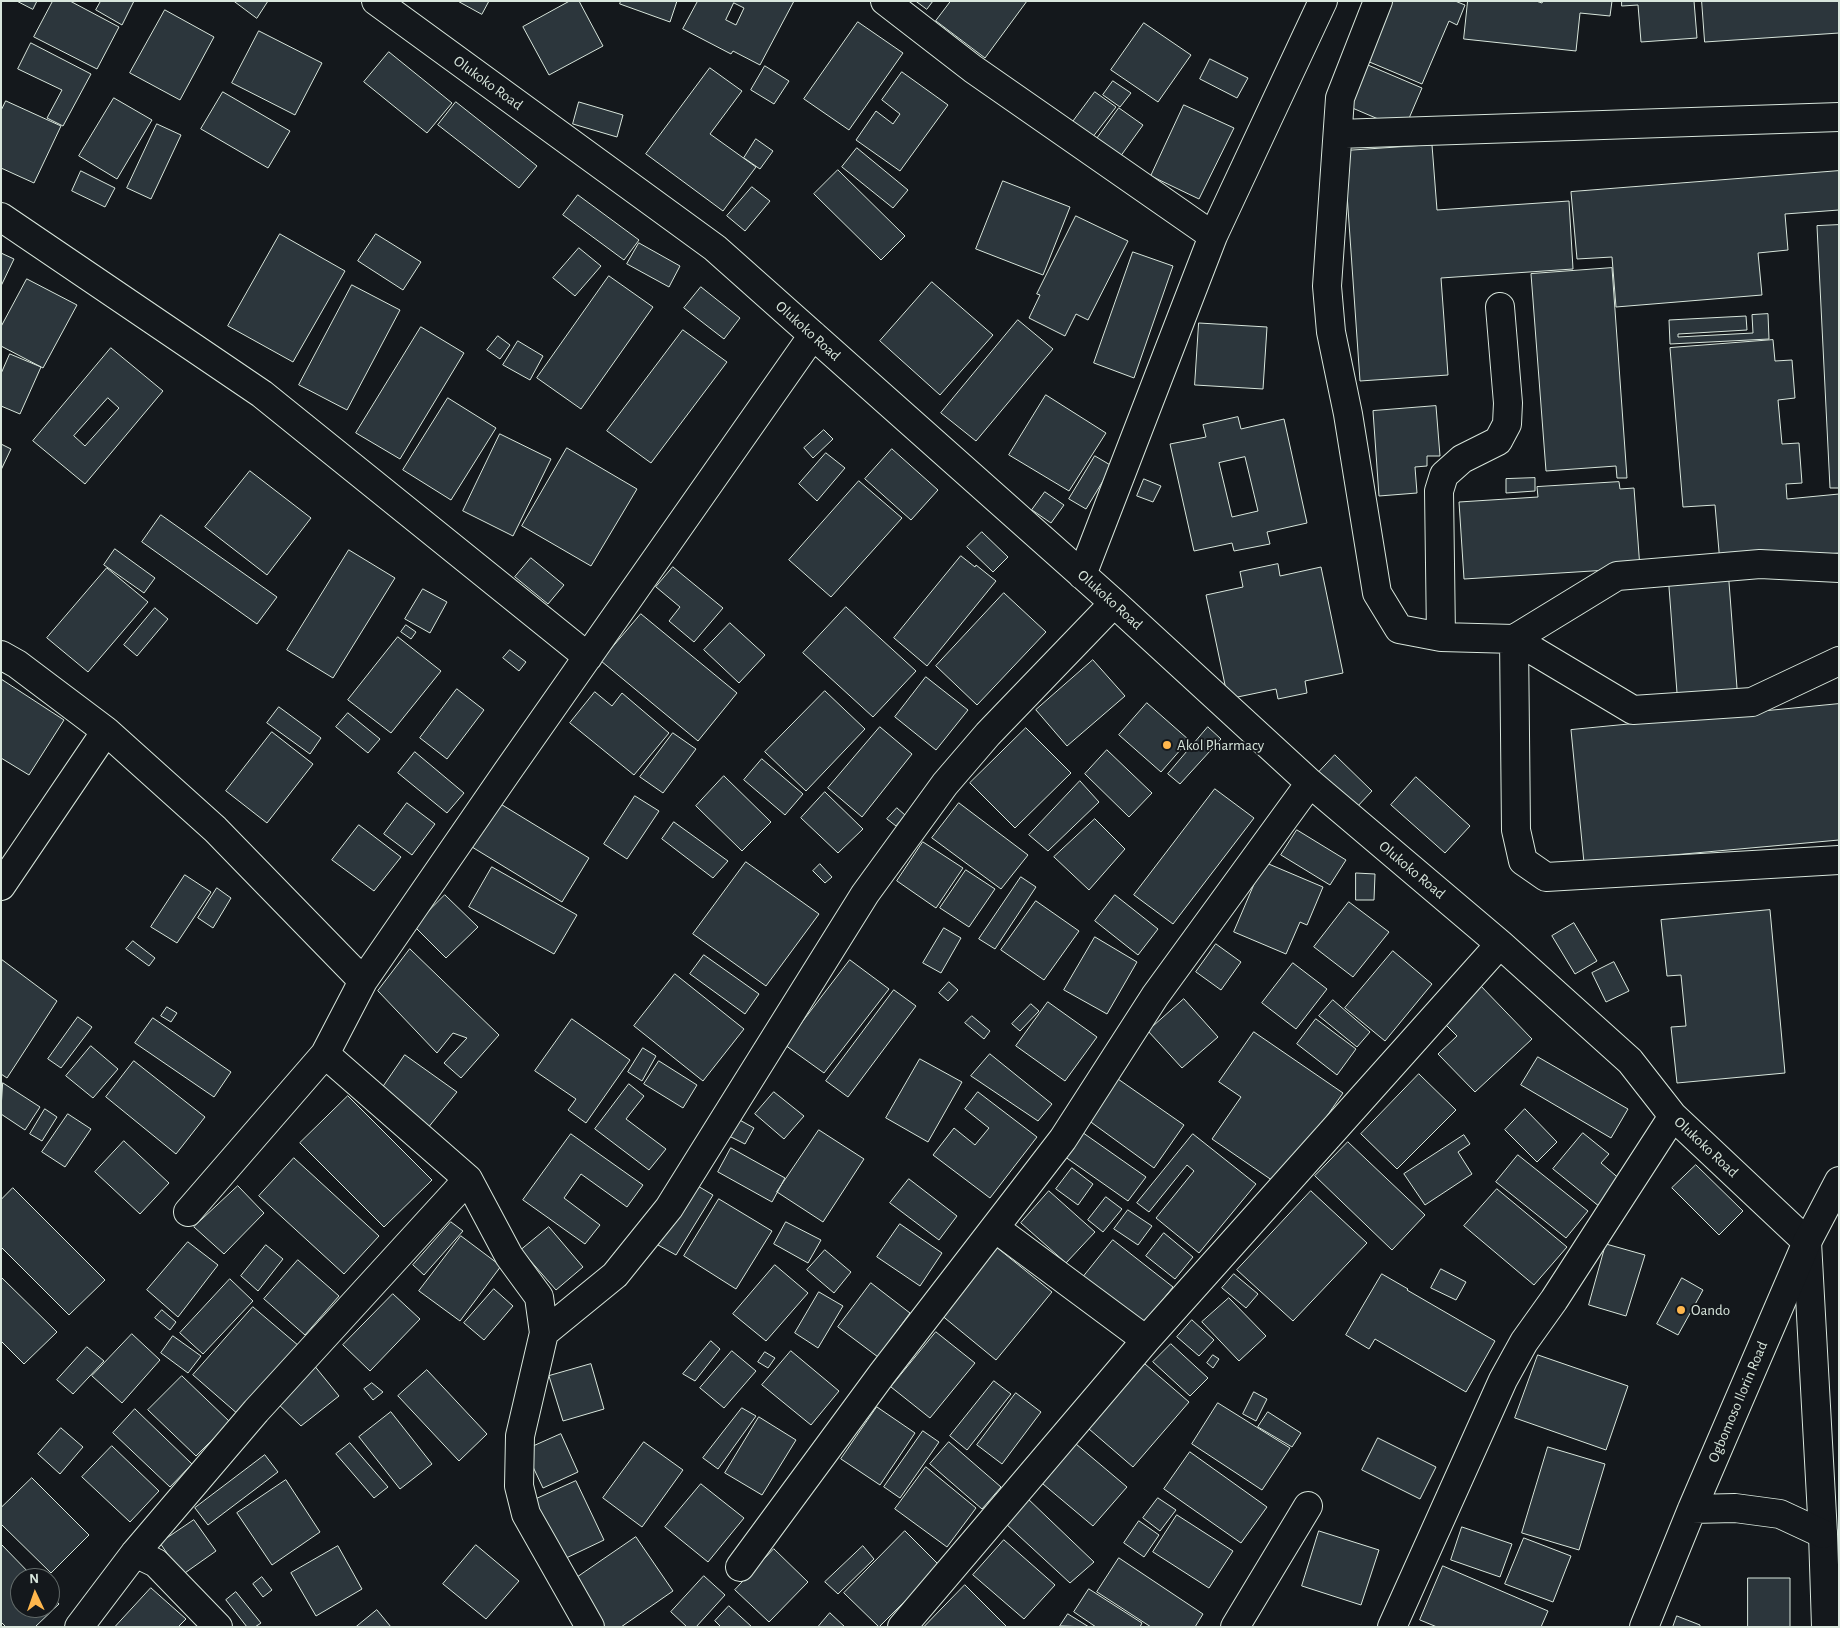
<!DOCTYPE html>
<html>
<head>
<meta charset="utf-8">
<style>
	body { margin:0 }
	#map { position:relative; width:1840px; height:1628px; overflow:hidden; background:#14181c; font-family:"Alegreya Sans",sans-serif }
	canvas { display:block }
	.frame { position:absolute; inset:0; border:2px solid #d8e6dc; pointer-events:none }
	.north { position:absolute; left:10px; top:1568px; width:50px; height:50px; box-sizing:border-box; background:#14181c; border:1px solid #626a69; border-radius:50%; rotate:357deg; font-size:14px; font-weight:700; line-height:20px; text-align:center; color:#d8e6dc }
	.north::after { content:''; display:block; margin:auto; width:18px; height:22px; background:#ffb74d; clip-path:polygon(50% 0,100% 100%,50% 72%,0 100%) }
</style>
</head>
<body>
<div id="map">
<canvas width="1840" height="1628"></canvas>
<div class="frame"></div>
<div class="north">N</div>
</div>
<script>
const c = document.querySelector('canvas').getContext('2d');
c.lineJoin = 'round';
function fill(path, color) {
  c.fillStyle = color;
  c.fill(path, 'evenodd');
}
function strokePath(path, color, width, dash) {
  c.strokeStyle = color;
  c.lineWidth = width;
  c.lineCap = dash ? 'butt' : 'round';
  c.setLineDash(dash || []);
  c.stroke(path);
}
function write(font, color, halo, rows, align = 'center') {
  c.font = font + ' "Alegreya Sans",sans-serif';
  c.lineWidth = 4;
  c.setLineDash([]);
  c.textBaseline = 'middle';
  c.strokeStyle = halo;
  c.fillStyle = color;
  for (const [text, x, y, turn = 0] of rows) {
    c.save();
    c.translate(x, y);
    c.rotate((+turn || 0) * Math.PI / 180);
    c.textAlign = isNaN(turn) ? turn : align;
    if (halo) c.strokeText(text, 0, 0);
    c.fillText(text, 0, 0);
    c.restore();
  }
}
const building = new Path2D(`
	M17,1H37L33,9Z
	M53,1H70L119,27L97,69L34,37Z
	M101,1H134L122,25L96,10Z
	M234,1H268L257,18Z
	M458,1H489L482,14Z
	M570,1H579L603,46L549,75L523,27Z
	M621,1H677L670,22L620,4Z
	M698,1H794L760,65L733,51L731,54L683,29ZM734,3L744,8L736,25L726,20Z
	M916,1H933L927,9Z
	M951,1H1027L985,58L936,21Z
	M1384,1H1455L1465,5L1457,25L1449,21L1422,84L1360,58Z
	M1468,1H1536L1542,3L1543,1H1612L1610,16L1580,13L1576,51L1464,39Z
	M1622,1H1694L1697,38L1641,42L1638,5L1622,6Z
	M1702,1H1839V33L1705,42Z
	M165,10L214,37L180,100L130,73Z
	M858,22L903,53L849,130L804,99Z
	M1144,23L1191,55L1158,102L1111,70Z
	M259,31L322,63L295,115L232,83Z
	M31,43L91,74L63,126L47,118L62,90L18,69Z
	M389,52L452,103L427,133L364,82Z
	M1210,59L1248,78L1237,98L1200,79Z
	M1361,62L1422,88L1404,130L1343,104Z
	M765,66L789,81L774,104L751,90Z
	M710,68L742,91L710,134L756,167L723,211L646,154Z
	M902,72L948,105L900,171L856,140L876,111L893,124L900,114L882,100Z
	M1113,81L1131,93L1120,107L1103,95Z
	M223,92L290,131L268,168L201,129Z
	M1095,92L1116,107L1092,138L1072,123Z
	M114,98L152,120L117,179L79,156Z
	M6,101L61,126L34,183L1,168V111Z
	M456,102L537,166L519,188L438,125Z
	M579,102L623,115L617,137L573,124Z
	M1184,105L1234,128L1199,199L1151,176Z
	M1119,108L1143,125L1120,157L1096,140Z
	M157,124L181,135L151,199L127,188Z
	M756,139L773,151L760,169L744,158Z
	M1432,145L1437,210L1569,201L1573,269L1441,278L1448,375L1360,381L1344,151Z
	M857,148L908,190L893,208L842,167Z
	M838,170L905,236L881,260L814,194Z
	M81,171L115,188L105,207L72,191Z
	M1839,171V210L1785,214L1788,250L1758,253L1762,295L1616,307L1612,257L1577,259L1571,192Z
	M1003,181L1070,207L1043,275L976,249Z
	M752,187L770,201L745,231L727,216Z
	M578,195L639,240L624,260L563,215Z
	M1076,216L1128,241L1088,320L1076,314L1065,336L1029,318L1040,295L1037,294Z
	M1839,225V488H1830L1817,226Z
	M280,234L345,271L293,362L228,326Z
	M376,234L421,262L403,290L358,261Z
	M639,243L680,266L669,287L627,264Z
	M579,248L601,266L575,296L553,278Z
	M1133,252L1173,266L1134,378L1094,363Z
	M1,253L14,259L1,286Z
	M1612,268L1627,478H1617L1616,466L1546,471L1531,274Z
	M609,276L653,307L581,409L537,378Z
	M27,279L77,305L43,368L1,346V327Z
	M932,282L993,335L940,395L880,341Z
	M352,285L400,310L347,410L299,385Z
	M701,287L740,318L724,339L684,308Z
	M1768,314L1769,339L1670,344L1669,320L1746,316L1747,330L1678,334V337L1753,333L1752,315Z
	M1018,320L1053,349L976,441L941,413Z
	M1199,323L1267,327L1263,389L1195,385Z
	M421,327L464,353L400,459L356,433Z
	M683,330L727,362L651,463L607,431Z
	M498,336L510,345L500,359L487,350Z
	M1773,340L1775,361L1792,360L1795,398L1778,400L1782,444L1799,443L1802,483L1786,484L1787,499L1839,494V553L1720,563L1715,505L1683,507L1670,348Z
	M518,341L543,356L530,380L503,365Z
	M111,348L163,391L85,484L33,441ZM108,398L119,408L85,446L74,436Z
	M10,354L41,367L20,414L1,406V374Z
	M1046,395L1106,433L1069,491L1009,455Z
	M448,398L496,428L451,500L403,470Z
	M1436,406L1440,456H1427V466L1415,467L1417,493L1379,496L1373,411Z
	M1238,417L1241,429L1284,419L1307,523L1267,532L1270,544L1234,551L1232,543L1194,551L1170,444L1206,437L1203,425ZM1245,457L1258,511L1232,517L1219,463Z
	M824,430L833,439L813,458L804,448Z
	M500,434L551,459L513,536L463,511Z
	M1,444L11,449L1,470Z
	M567,448L637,489L591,566L522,526Z
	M892,449L938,490L911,520L865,479Z
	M826,453L845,468L817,501L799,484Z
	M1095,456L1112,466L1086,509L1069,499Z
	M250,471L311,518L267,575L205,527Z
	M1535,478V491L1506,493V479Z
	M1144,479L1161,486L1153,502L1137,496Z
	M859,481L902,518L831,597L789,560Z
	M1619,482L1620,489L1634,488L1640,568L1464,579L1459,502L1538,497L1537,487Z
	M1045,492L1064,505L1051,523L1032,510Z
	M161,515L277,597L257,624L142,542Z
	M982,532L1008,557L993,572L967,547Z
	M115,549L155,578L144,593L104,565Z
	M349,550L395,578L333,678L287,650Z
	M961,556L975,567L976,565L996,581L927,666L894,638Z
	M531,558L564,585L548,604L515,577Z
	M1278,564L1280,576L1321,567L1343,673L1305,681L1307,693L1278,699L1276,689L1228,699L1206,595L1243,587L1240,572Z
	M673,567L723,608L694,642L669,621L680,607L656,587Z
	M107,568L148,602L88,672L47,638Z
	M1728,569L1738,701L1678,706L1668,574Z
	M423,589L447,602L430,633L405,619Z
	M1004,593L1046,632L977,705L936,666Z
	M846,607L916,671L873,717L803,653Z
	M155,608L168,619L137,656L124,645Z
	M641,614L737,693L698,741L601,661Z
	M730,623L765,655L739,683L704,650Z
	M406,625L416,632L411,639L401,632Z
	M398,637L441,671L391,733L348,700Z
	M510,650L526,662L519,671L503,658Z
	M1093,660L1125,696L1067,746L1036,710Z
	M926,677L968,710L936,750L895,717Z
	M1,679L64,720L29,775L1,758Z
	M457,689L484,710L447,759L420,738Z
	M825,691L865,729L806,791L765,752Z
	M595,692L612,706L622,693L669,733L634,775L570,723Z
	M1147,703L1189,740L1161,772L1119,735Z
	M1839,704V840L1584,863L1571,730Z
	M279,707L321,738L310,754L267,723Z
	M348,713L380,739L368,753L336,727Z
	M880,727L912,754L862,817L828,788Z
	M1208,727L1221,739L1180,784L1168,774Z
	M1026,728L1071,773L1015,828L970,783Z
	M272,732L313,764L267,823L226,791Z
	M673,733L696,749L663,793L640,777Z
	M1107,750L1152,793L1129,817L1085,774Z
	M415,752L464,793L447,813L398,773Z
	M1335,755L1372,791L1356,808L1319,772Z
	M762,759L803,794L785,815L744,780Z
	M724,776L771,822L742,851L696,806Z
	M1416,777L1470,826L1445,853L1391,805Z
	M1080,781L1099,802L1048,851L1029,835Z
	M1215,789L1254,818L1173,924L1134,895Z
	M825,792L863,829L838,853L801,818Z
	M635,796L659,811L627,859L604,844Z
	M407,803L435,824L412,855L384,834Z
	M499,803L589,858L562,902L472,847Z
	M959,803L1028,855L1001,889L932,838Z
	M897,808L905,815L896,826L887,819Z
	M1095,819L1125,849L1089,890L1054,857Z
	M674,822L728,861L713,878L662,839Z
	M359,825L401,857L374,891L332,860Z
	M1297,830L1346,860L1330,885L1281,855Z
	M923,842L963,868L936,908L897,881Z
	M746,862L819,914L766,986L693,934Z
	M1264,862L1323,887L1307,925L1300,922L1286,954L1234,932Z
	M820,864L832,877L825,883L813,871Z
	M492,867L577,915L554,954L469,907Z
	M966,870L995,889L969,927L940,908Z
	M1356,873L1375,874L1374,900H1356Z
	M185,875L211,892L177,943L151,927Z
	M1021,877L1036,887L995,949L979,939Z
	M217,888L231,898L213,928L198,918Z
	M445,895L478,927L446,958L414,926Z
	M1115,895L1158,929L1138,955L1095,921Z
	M1036,901L1079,931L1044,980L1001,950Z
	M1349,902L1389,932L1353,977L1314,947Z
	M1770,910L1785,1073L1677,1083L1671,1027L1686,1026L1681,975L1667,976L1661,920Z
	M1574,923L1597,961L1575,974L1552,936Z
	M944,928L961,938L941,973L923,963Z
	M1095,937L1137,962L1107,1014L1064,990Z
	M133,941L155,958L149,966L126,949Z
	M1216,944L1241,962L1221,990L1196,972Z
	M410,949L499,1035L461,1078L444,1063L467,1038L453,1033L437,1053L378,991Z
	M1393,951L1432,984L1385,1041L1345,1008Z
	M704,955L759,994L745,1014L690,974Z
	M1,959L57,1001L7,1078L1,1074Z
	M850,960L889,989L824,1073L785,1045Z
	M1614,962L1629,991L1606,1002L1592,973Z
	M1293,963L1327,989L1296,1029L1262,1003Z
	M675,974L744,1029L703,1081L634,1026Z
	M949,982L958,990L948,1001L939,993Z
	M1478,983L1532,1039L1475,1092L1438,1054L1457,1036L1440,1019Z
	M894,990L916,1006L848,1097L826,1081Z
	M1184,999L1218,1037L1182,1068L1148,1031Z
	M1333,1000L1370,1032L1357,1047L1319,1016Z
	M1048,1002L1097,1037L1065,1081L1016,1046Z
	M1031,1004L1039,1011L1020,1031L1012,1024Z
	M167,1007L177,1013L171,1022L161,1016Z
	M972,1016L990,1031L984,1039L965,1023Z
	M78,1017L92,1027L61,1068L48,1059Z
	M153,1018L231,1072L214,1097L135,1043Z
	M572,1019L630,1060L586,1123L568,1110L576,1099L535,1071Z
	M1316,1019L1356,1049L1337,1075L1297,1044Z
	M1254,1032L1343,1093L1279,1185L1212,1139L1241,1097L1219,1082Z
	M91,1046L118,1069L93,1098L66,1076Z
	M643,1048L656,1056L642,1081L628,1072Z
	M990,1054L1052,1104L1038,1121L971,1076Z
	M405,1055L457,1092L427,1129L381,1090Z
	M1538,1057L1628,1109L1611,1138L1521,1085Z
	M920,1059L962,1082L928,1142L886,1118Z
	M134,1061L205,1117L176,1154L106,1097Z
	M659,1061L697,1085L683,1108L644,1084Z
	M1419,1074L1456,1110L1397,1169L1361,1134Z
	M1118,1079L1184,1125L1154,1168L1088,1120Z
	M3,1083L40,1107L25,1130L1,1114Z
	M629,1084L644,1096L626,1119L666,1149L649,1170L595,1129Z
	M774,1092L804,1116L784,1139L755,1114Z
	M978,1092L1037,1137L990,1198L933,1155L954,1128L975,1145L989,1128L965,1109Z
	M348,1096L432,1180L384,1227L300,1143Z
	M45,1109L57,1117L42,1141L30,1134Z
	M1525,1109L1557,1142L1537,1162L1505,1130Z
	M68,1114L91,1129L65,1167L42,1152Z
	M736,1118L754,1128L745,1144L727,1135Z
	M819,1130L864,1159L823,1222L777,1192Z
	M1079,1130L1146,1177L1128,1201L1061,1154Z
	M1583,1133L1609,1154L1601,1163L1622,1181L1600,1207L1553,1169Z
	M571,1134L643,1185L627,1207L581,1174L564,1198L600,1225L585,1244L523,1200Z
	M1193,1134L1256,1184L1199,1253L1156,1218L1194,1171L1187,1165L1149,1212L1137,1203Z
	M1464,1135L1470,1144L1458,1152L1472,1174L1425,1205L1404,1174Z
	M124,1141L169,1183L140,1214L95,1172Z
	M1348,1142L1425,1215L1392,1250L1315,1176Z
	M731,1148L785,1178L772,1202L718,1172Z
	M1518,1155L1588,1211L1566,1238L1496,1182Z
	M294,1158L379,1236L344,1274L259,1196Z
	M1696,1165L1743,1211L1719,1235L1672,1188Z
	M1072,1168L1093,1184L1078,1205L1056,1189Z
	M909,1179L957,1216L939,1240L890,1203Z
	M696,1185L713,1195L676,1255L658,1245Z
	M238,1186L264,1213L224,1254L194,1227Z
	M13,1188L105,1280L69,1315L1,1247V1200Z
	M1497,1189L1567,1247L1534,1285L1464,1226Z
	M1049,1191L1095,1232L1066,1263L1021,1223Z
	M1311,1191L1367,1243L1293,1321L1237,1270Z
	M1106,1197L1122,1209L1103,1232L1088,1220Z
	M719,1199L772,1231L736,1289L684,1256Z
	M1128,1210L1152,1226L1138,1245L1114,1229Z
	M451,1222L463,1231L424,1275L413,1265Z
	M786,1222L821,1240L808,1263L774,1244Z
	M900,1224L942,1253L920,1286L877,1257Z
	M549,1227L583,1267L556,1290L521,1250Z
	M1164,1233L1193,1257L1175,1279L1146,1256Z
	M461,1236L501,1266L460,1321L419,1291Z
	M1113,1240L1173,1287L1140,1328L1080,1281Z
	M188,1242L218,1265L178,1317L147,1290Z
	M1606,1244L1645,1255L1626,1316L1589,1305Z
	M266,1245L283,1259L258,1291L241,1276Z
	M995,1246L1052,1292L996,1360L940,1314Z
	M825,1250L851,1272L834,1293L807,1270Z
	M298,1260L339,1296L305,1335L264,1299Z
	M775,1265L808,1293L766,1341L733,1314Z
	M1441,1269L1466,1282L1456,1300L1431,1288Z
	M1234,1274L1258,1294L1246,1308L1222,1288Z
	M1382,1274L1408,1289L1407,1290L1495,1341L1466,1392L1375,1339L1369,1349L1346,1335Z
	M1,1277L57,1332L24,1364L1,1341Z
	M1682,1278L1703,1290L1678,1335L1657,1324Z
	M230,1279L253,1301L203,1354L180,1333Z
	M871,1283L910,1313L878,1357L838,1327Z
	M494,1289L513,1306L484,1340L464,1323Z
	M819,1292L843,1306L818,1348L795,1333Z
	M393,1294L420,1319L370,1371L343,1345Z
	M1229,1298L1266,1336L1239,1361L1202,1322Z
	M253,1307L299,1346L239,1415L193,1375Z
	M162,1310L176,1322L170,1330L155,1318Z
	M1192,1320L1214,1340L1199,1356L1177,1337Z
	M936,1332L975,1363L930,1418L891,1387Z
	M132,1334L160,1360L122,1403L92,1376Z
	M173,1336L201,1356L188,1373L161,1353Z
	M711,1341L720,1349L695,1381L683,1374Z
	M1171,1344L1208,1378L1190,1396L1153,1362Z
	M87,1347L104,1361L73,1394L57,1380Z
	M732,1351L756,1371L724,1408L700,1388Z
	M791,1351L839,1391L811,1425L762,1385Z
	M765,1352L775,1358L768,1368L758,1362Z
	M1213,1355L1219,1359L1213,1368L1207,1363Z
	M1538,1355L1628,1386L1606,1450L1515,1418Z
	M313,1364L339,1396L301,1426L274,1400Z
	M591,1364L604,1409L563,1421L549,1376Z
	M1145,1364L1189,1402L1133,1467L1089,1429Z
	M427,1370L487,1434L459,1461L398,1396Z
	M182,1376L230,1422L196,1456L148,1410Z
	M994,1381L1011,1394L967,1450L950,1436Z
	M372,1383L383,1392L373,1400L364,1389Z
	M1254,1392L1267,1399L1256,1421L1243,1414Z
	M1016,1393L1041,1412L1002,1464L977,1445Z
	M1218,1403L1290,1448L1262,1490L1192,1444Z
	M877,1407L915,1433L880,1485L841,1459Z
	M742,1408L756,1416L718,1469L703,1458Z
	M135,1409L192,1464L170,1487L113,1433Z
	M391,1412L432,1464L400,1489L359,1437Z
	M1268,1412L1301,1433L1292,1447L1258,1427Z
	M759,1417L796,1440L762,1495L725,1473Z
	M61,1428L83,1447L60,1474L38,1454Z
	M923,1431L939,1442L900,1498L884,1487Z
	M561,1434L578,1472L543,1488L525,1450Z
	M1378,1438L1436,1467L1420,1499L1362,1470Z
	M644,1442L683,1470L642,1527L603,1498Z
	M949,1442L1001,1487L982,1509L930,1464Z
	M350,1443L388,1487L374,1498L336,1454Z
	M1076,1444L1127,1487L1093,1526L1043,1484Z
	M112,1446L159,1491L130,1522L82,1477Z
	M1548,1447L1605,1464L1579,1550L1522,1533Z
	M1190,1452L1267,1507L1241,1543L1164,1489Z
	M265,1455L278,1472L208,1525L195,1508Z
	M926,1467L976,1508L947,1547L895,1509Z
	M32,1478L89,1535L51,1573L1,1524V1508Z
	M286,1480L320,1532L272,1565L237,1513Z
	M576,1481L604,1540L562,1560L534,1500Z
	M701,1484L744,1518L708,1562L665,1527Z
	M1026,1497L1094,1562L1070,1583L1005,1523Z
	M1158,1498L1176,1510L1160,1531L1143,1518Z
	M1177,1515L1233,1551L1209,1588L1153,1552Z
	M194,1520L216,1551L182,1575L160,1543Z
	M1139,1521L1159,1535L1144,1557L1124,1543Z
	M1462,1527L1512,1544L1500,1577L1451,1560Z
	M905,1531L940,1566L879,1627L844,1593Z
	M1319,1531L1379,1550L1361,1605L1302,1586Z
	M636,1537L673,1591L621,1627H600L569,1583Z
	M1524,1538L1571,1556L1553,1602L1505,1584Z
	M1004,1540L1055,1585L1024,1619L973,1575Z
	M1,1544L34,1578H20V1608H50V1594L59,1604L35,1627H6L1,1622Z
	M476,1545L519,1581L486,1619L443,1584Z
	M338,1546L362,1589L316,1616L291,1573Z
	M863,1546L874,1559L838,1594L825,1582Z
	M774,1549L808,1582L769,1622L735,1590Z
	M1119,1558L1203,1614L1195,1627H1151L1097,1592Z
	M1443,1566L1548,1611L1541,1627H1437L1420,1620Z
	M704,1576L725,1595L696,1627H687L671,1612Z
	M262,1577L272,1590L263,1597L253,1584Z
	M1748,1578H1790V1627H1748Z
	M965,1585L1007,1627H924Z
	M151,1588L186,1619L178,1627H115Z
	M1089,1589L1142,1623L1140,1627H1096L1074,1612Z
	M236,1592L261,1623L255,1627H247L226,1600Z
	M729,1606L752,1627H721L715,1621Z
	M377,1610L391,1627H356Z
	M830,1613L845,1627H818Z
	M1068,1614L1089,1627L1060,1626Z
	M1677,1616L1700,1625V1627H1673Z`);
fill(building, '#2c363c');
strokePath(building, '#d8e6dc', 1);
const minor = new Path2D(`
	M376,1L715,248L1114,603L1310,783L1500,944L1630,1061L1673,1116L1807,1242
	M885,1L973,69L1213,236
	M1378,1L1340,98L1327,286L1331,332L1348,414L1377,593L1399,629L1441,637L1514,639L1633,710L1752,702L1839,661
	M1338,134L1839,117
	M1,217L262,394L588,657
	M1082,575L1213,236L1323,1
	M1441,637L1439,491L1444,475L1462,459L1498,441L1507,424L1508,403L1500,307
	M1514,639L1516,830L1523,861L1546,877L1839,860
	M1514,639L1617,576L1760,564L1839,568
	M1,655L17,664L106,731L215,829L363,981
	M1,886L106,731
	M325,1054L468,1179L509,1256L539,1297L544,1333L520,1436L519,1486L526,1514L590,1627
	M188,1212L325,1054L363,981L507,772L813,335
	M995,1228L1146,1340
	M544,1333L615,1275L669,1208L865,894L945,784L988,734L1114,603
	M135,1553L156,1563L218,1627
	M740,1567L882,1374L1063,1139L1155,996L1310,783
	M79,1627L135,1553L256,1411L468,1179
	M902,1627L1146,1340L1500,944
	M1235,1627L1308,1506
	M1392,1627L1503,1380L1524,1342L1554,1300L1673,1116`);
const major = new Path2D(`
	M1807,1242L1823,1534L1826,1627`);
const highway = new Path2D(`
	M1692,1509L1735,1508L1780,1514L1823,1534
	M1644,1627L1692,1509L1807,1242L1839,1181`);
strokePath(minor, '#d8e6dc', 30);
strokePath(major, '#d8e6dc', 30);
strokePath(highway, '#d8e6dc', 30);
strokePath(minor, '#14181c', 28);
strokePath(major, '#14181c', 28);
strokePath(highway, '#14181c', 28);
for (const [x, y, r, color] of [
	[1167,745,5,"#ffb74d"],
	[1681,1310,5,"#ffb74d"]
]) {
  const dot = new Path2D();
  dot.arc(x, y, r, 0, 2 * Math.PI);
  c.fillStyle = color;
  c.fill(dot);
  strokePath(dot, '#14181c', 2);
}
write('15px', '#d8e6dc', '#14181c', [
	["Olukoko Road",488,83,36],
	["Olukoko Road",808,331,42],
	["Olukoko Road",1110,600,42],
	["Olukoko Road",1412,870,40],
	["Olukoko Road",1706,1147,43],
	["Ogbomoso Ilorin Road",1738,1402,-67]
]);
write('15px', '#d8e6dc', '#14181c', [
	["Akol Pharmacy",1177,745],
	["Oando",1691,1310]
], 'left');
</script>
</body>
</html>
